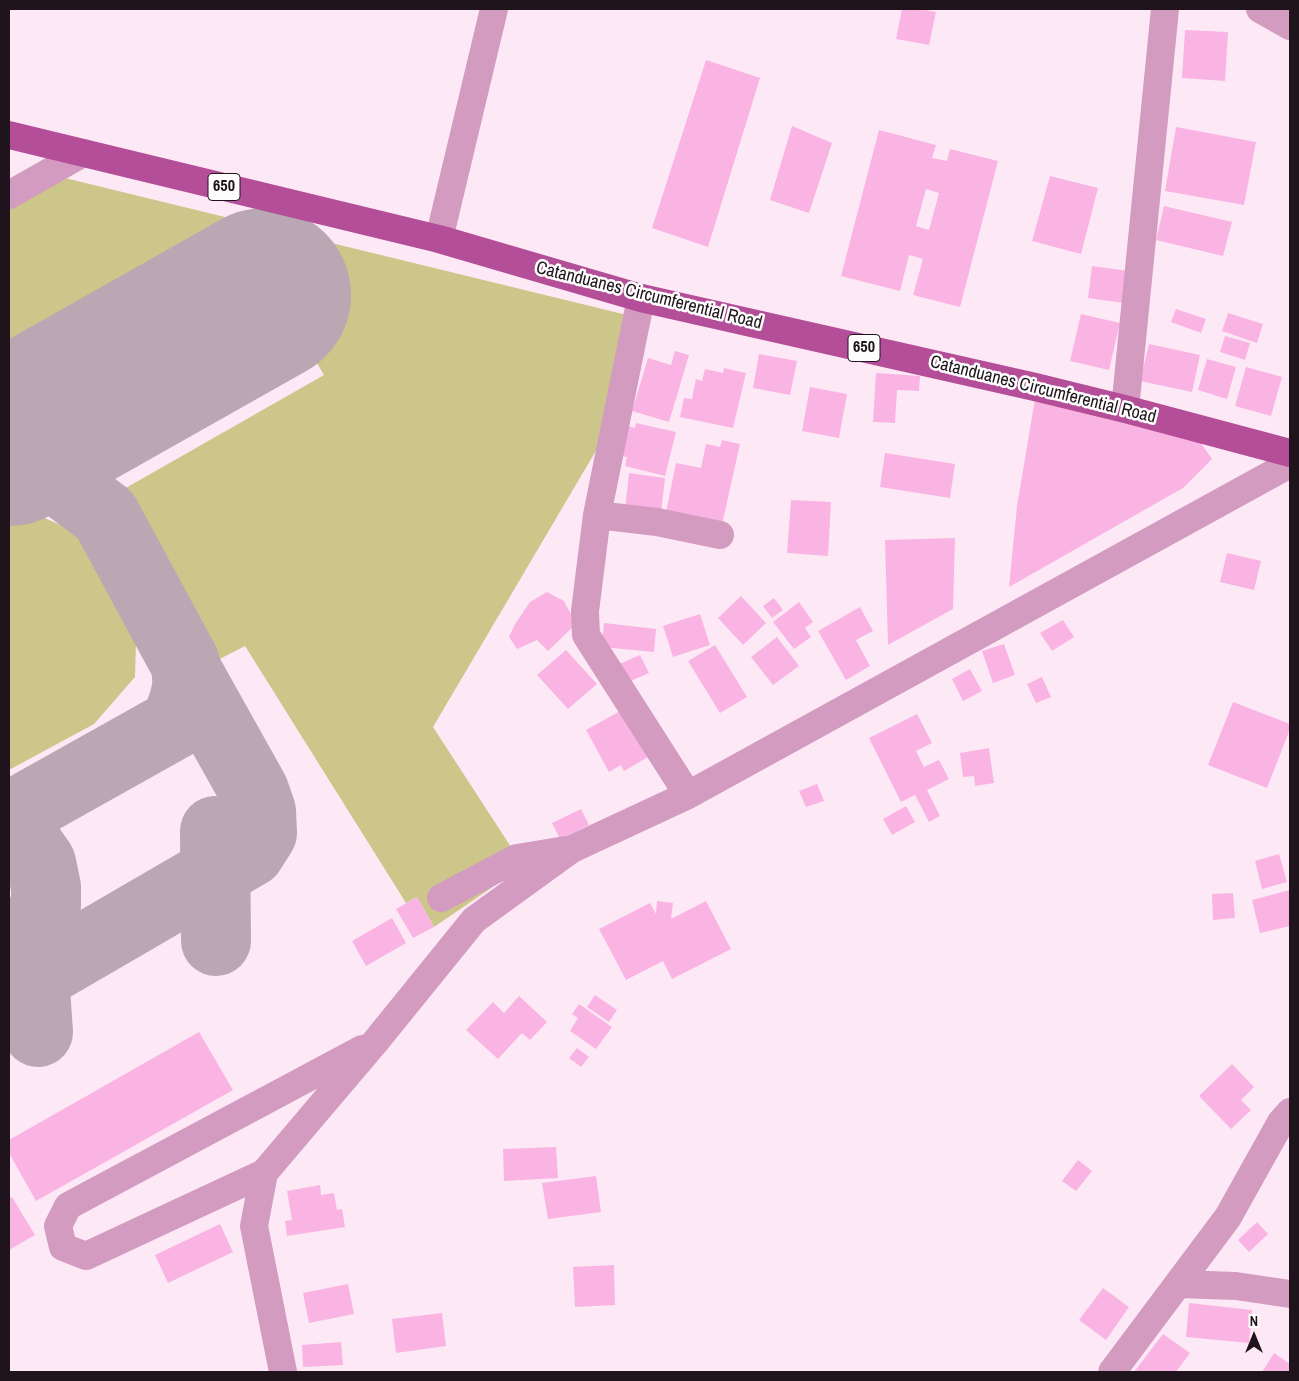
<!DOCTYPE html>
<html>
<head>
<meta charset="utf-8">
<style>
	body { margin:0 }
	#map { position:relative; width:1299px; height:1381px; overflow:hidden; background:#fde9f6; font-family:"Archivo Narrow",sans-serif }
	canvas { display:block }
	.frame { position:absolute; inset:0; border:10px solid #1f141b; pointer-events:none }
	.north { position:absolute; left:1229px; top:1311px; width:50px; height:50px; -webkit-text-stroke:4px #fdfdfd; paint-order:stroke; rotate:0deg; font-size:14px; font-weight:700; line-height:20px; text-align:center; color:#1f141b }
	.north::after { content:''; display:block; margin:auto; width:18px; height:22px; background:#1f141b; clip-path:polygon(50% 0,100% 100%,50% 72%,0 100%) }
</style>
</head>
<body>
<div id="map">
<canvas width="1299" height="1381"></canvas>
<div class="frame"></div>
<div class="north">N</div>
</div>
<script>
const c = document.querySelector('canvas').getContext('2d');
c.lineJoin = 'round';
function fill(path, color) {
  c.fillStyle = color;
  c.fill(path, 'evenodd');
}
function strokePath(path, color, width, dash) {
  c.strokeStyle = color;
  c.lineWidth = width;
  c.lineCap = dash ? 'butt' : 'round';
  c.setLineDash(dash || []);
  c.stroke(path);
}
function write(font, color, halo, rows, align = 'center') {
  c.font = font + ' "Archivo Narrow",sans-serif';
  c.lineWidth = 5;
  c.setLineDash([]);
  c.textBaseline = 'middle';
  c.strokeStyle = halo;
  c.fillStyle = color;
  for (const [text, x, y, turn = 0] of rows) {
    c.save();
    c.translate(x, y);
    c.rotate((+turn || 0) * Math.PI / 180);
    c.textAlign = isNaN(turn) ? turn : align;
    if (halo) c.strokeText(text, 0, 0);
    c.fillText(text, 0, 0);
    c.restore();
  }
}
fill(new Path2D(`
	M65,178L627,315L597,449L433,727L511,847L522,867L434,927L417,897L406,903L245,646L212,663L124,489L324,375L250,251L213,241L57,327L70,346L9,380V210Z
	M9,516H40L72,530L95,555L123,606L136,642L135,677L94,724L9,770Z`), '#cdc68a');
strokePath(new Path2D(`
	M9,443L105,515L184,661C192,683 184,704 175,724L9,817
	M215,831L216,941
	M9,833L16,835L29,846L41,863L46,887V905L31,933L38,1032
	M9,992L250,852L262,833L261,811L254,791L188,673`), '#b9a8b3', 70);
strokePath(new Path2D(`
	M9,439L264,295`), '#b9a8b3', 174);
fill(new Path2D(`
	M902,9H920L936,12L929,45L896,39Z
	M1185,30L1228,32L1225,81L1182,78Z
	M706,60L760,78L708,247L652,228Z
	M792,126L832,143L809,213L770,200Z
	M1176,127L1256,142L1244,205L1165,191Z
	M879,130L936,145L932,158L947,161L950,149L998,161L960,307L913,295L923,259L909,255L900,291L841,276ZM926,189L939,193L929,230L916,226Z
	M1050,176L1098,188L1081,254L1032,241Z
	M1164,206L1232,222L1223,256L1156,240Z
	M1092,266L1129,271L1124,303L1088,298Z
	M1176,309L1206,319L1201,333L1171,322Z
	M1228,313L1263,324L1257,343L1222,331Z
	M1081,314L1120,323L1109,370L1070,361Z
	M1225,336L1250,343L1245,360L1220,352Z
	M1149,344L1200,355L1192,392L1140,381Z
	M675,351L689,355L669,422L632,411L648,358L671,365Z
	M759,354L797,361L790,395L753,388Z
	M1207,359L1236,367L1227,399L1198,390Z
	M1246,367L1282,377L1271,416L1235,406Z
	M724,368L746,373L733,428L680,417L684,398L692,399L696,379L702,381L705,369L723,373Z
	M876,373L920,376L919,391L897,390L895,423L873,422Z
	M810,387L847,394L839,438L802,431Z
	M1035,399L1198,439L1212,459L1183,488L1009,587L1017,506Z
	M636,423L676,432L665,476L625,466L627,457L621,456L628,426L635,428Z
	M722,440L740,444L721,529L665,517L676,463L701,468L706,444L720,447Z
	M885,453L955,464L950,498L880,487Z
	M629,473L665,478L661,513L625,509Z
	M791,500L831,502L828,556L787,553Z
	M955,538L953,609L888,645L885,540Z
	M1227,553L1261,561L1254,590L1220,582Z
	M547,592L564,601L576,624L548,651L537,640L517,649L509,637L515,624L530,602Z
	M741,596L766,623L743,645L718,618Z
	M774,598L783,610L772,618L763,606Z
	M799,602L813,622L805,628L811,637L794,649L773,622Z
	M860,607L873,631L856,640L870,666L846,680L818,631Z
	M700,614L710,645L673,657L663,626Z
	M1063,620L1074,637L1052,651L1040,633Z
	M604,623L656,629L654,652L602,647Z
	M777,637L799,666L773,685L751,657Z
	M1004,644L1015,675L993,683L982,651Z
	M715,645L747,697L720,713L688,661Z
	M566,650L597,684L568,709L537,675Z
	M640,655L649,673L626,683L617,665Z
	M970,669L982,691L963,701L952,679Z
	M1042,677L1051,697L1036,703L1027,684Z
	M1233,702L1290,724V729L1267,788L1208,765Z
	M622,710L648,757L624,771L621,765L609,772L586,730Z
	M917,714L932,743L916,751L924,767L939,760L949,779L927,790L940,816L929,822L915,795L901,802L869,738Z
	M989,748L994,783L975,786L974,776L963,777L960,753Z
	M817,784L824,801L806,807L799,791Z
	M906,806L915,822L892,835L883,819Z
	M581,809L589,825L560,839L552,823Z
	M1279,854L1287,882L1262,889L1255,861Z
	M1290,890V926L1260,933L1252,900Z
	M1233,893L1235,918L1213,920L1212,894Z
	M417,897L434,927L413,938L396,909Z
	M657,901L673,903L671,919L706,901L731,949L672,979L663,961L626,980L599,929L650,903L656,914Z
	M392,918L406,943L366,966L352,941Z
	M595,995L617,1010L609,1022L587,1007Z
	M519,996L547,1022L530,1040L522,1033L498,1059L466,1030L493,1002L504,1013Z
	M579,1004L612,1027L596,1049L570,1031L578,1018L572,1014Z
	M199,1032L233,1090L36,1201L9,1153V1140Z
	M577,1048L589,1057L581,1067L569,1058Z
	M1232,1064L1254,1087L1241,1100L1251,1110L1231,1129L1199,1096Z
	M556,1147L558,1178L504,1181L503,1149Z
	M1078,1160L1092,1171L1076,1191L1062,1181Z
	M596,1176L601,1212L548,1219L542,1183Z
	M320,1185L321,1195L334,1193L337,1210L342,1209L345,1227L287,1236L285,1221L292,1220L287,1191Z
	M12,1197L35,1235L9,1250V1199Z
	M1257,1222L1268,1234L1249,1252L1238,1240Z
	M220,1224L233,1252L168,1283L155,1255Z
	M614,1265L615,1305L575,1307L573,1267Z
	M348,1284L354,1314L309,1323L303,1293Z
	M1103,1288L1129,1307L1106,1340L1079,1320Z
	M1189,1303L1252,1310L1249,1343L1186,1337Z
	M442,1313L446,1346L396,1353L392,1319Z
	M1163,1334L1190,1353L1176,1372H1134Z
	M341,1342L343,1365L303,1367L302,1345Z
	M1274,1353L1290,1364V1372H1262Z`), '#fab4e3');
strokePath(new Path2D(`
	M1260,9L1290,26
	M9,195L83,153
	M439,239L494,9
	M641,298L597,515L585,611L586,635L688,795
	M1125,409L1165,9
	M597,515L657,522L720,535
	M441,898L517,858L566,850
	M264,1173L86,1256L63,1247L58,1226L68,1206L362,1049
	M1179,1284L1236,1286L1290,1294
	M283,1372L254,1226L264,1173L376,1041L474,920L572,849L688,795L1290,464
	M1112,1372L1228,1217L1281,1122L1290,1112`), '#d49bc1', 28);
strokePath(new Path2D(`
	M9,135L439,239L641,298L1035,387L1125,409L1290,453`), '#b44e98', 28);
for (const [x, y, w] of [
	[224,187,32],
	[864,348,32]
]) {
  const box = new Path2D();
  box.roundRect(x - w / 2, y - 13.5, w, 27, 4);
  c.fillStyle = '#fdfdfd';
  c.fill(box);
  strokePath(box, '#1f141b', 1);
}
write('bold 16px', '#1f141b', null, [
	["650",224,187],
	["650",864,348]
]);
write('18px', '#1f141b', '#fdfdfd', [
	["Catanduanes Circumferential Road",649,296,14],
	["Catanduanes Circumferential Road",1043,390,14]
]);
</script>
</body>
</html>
